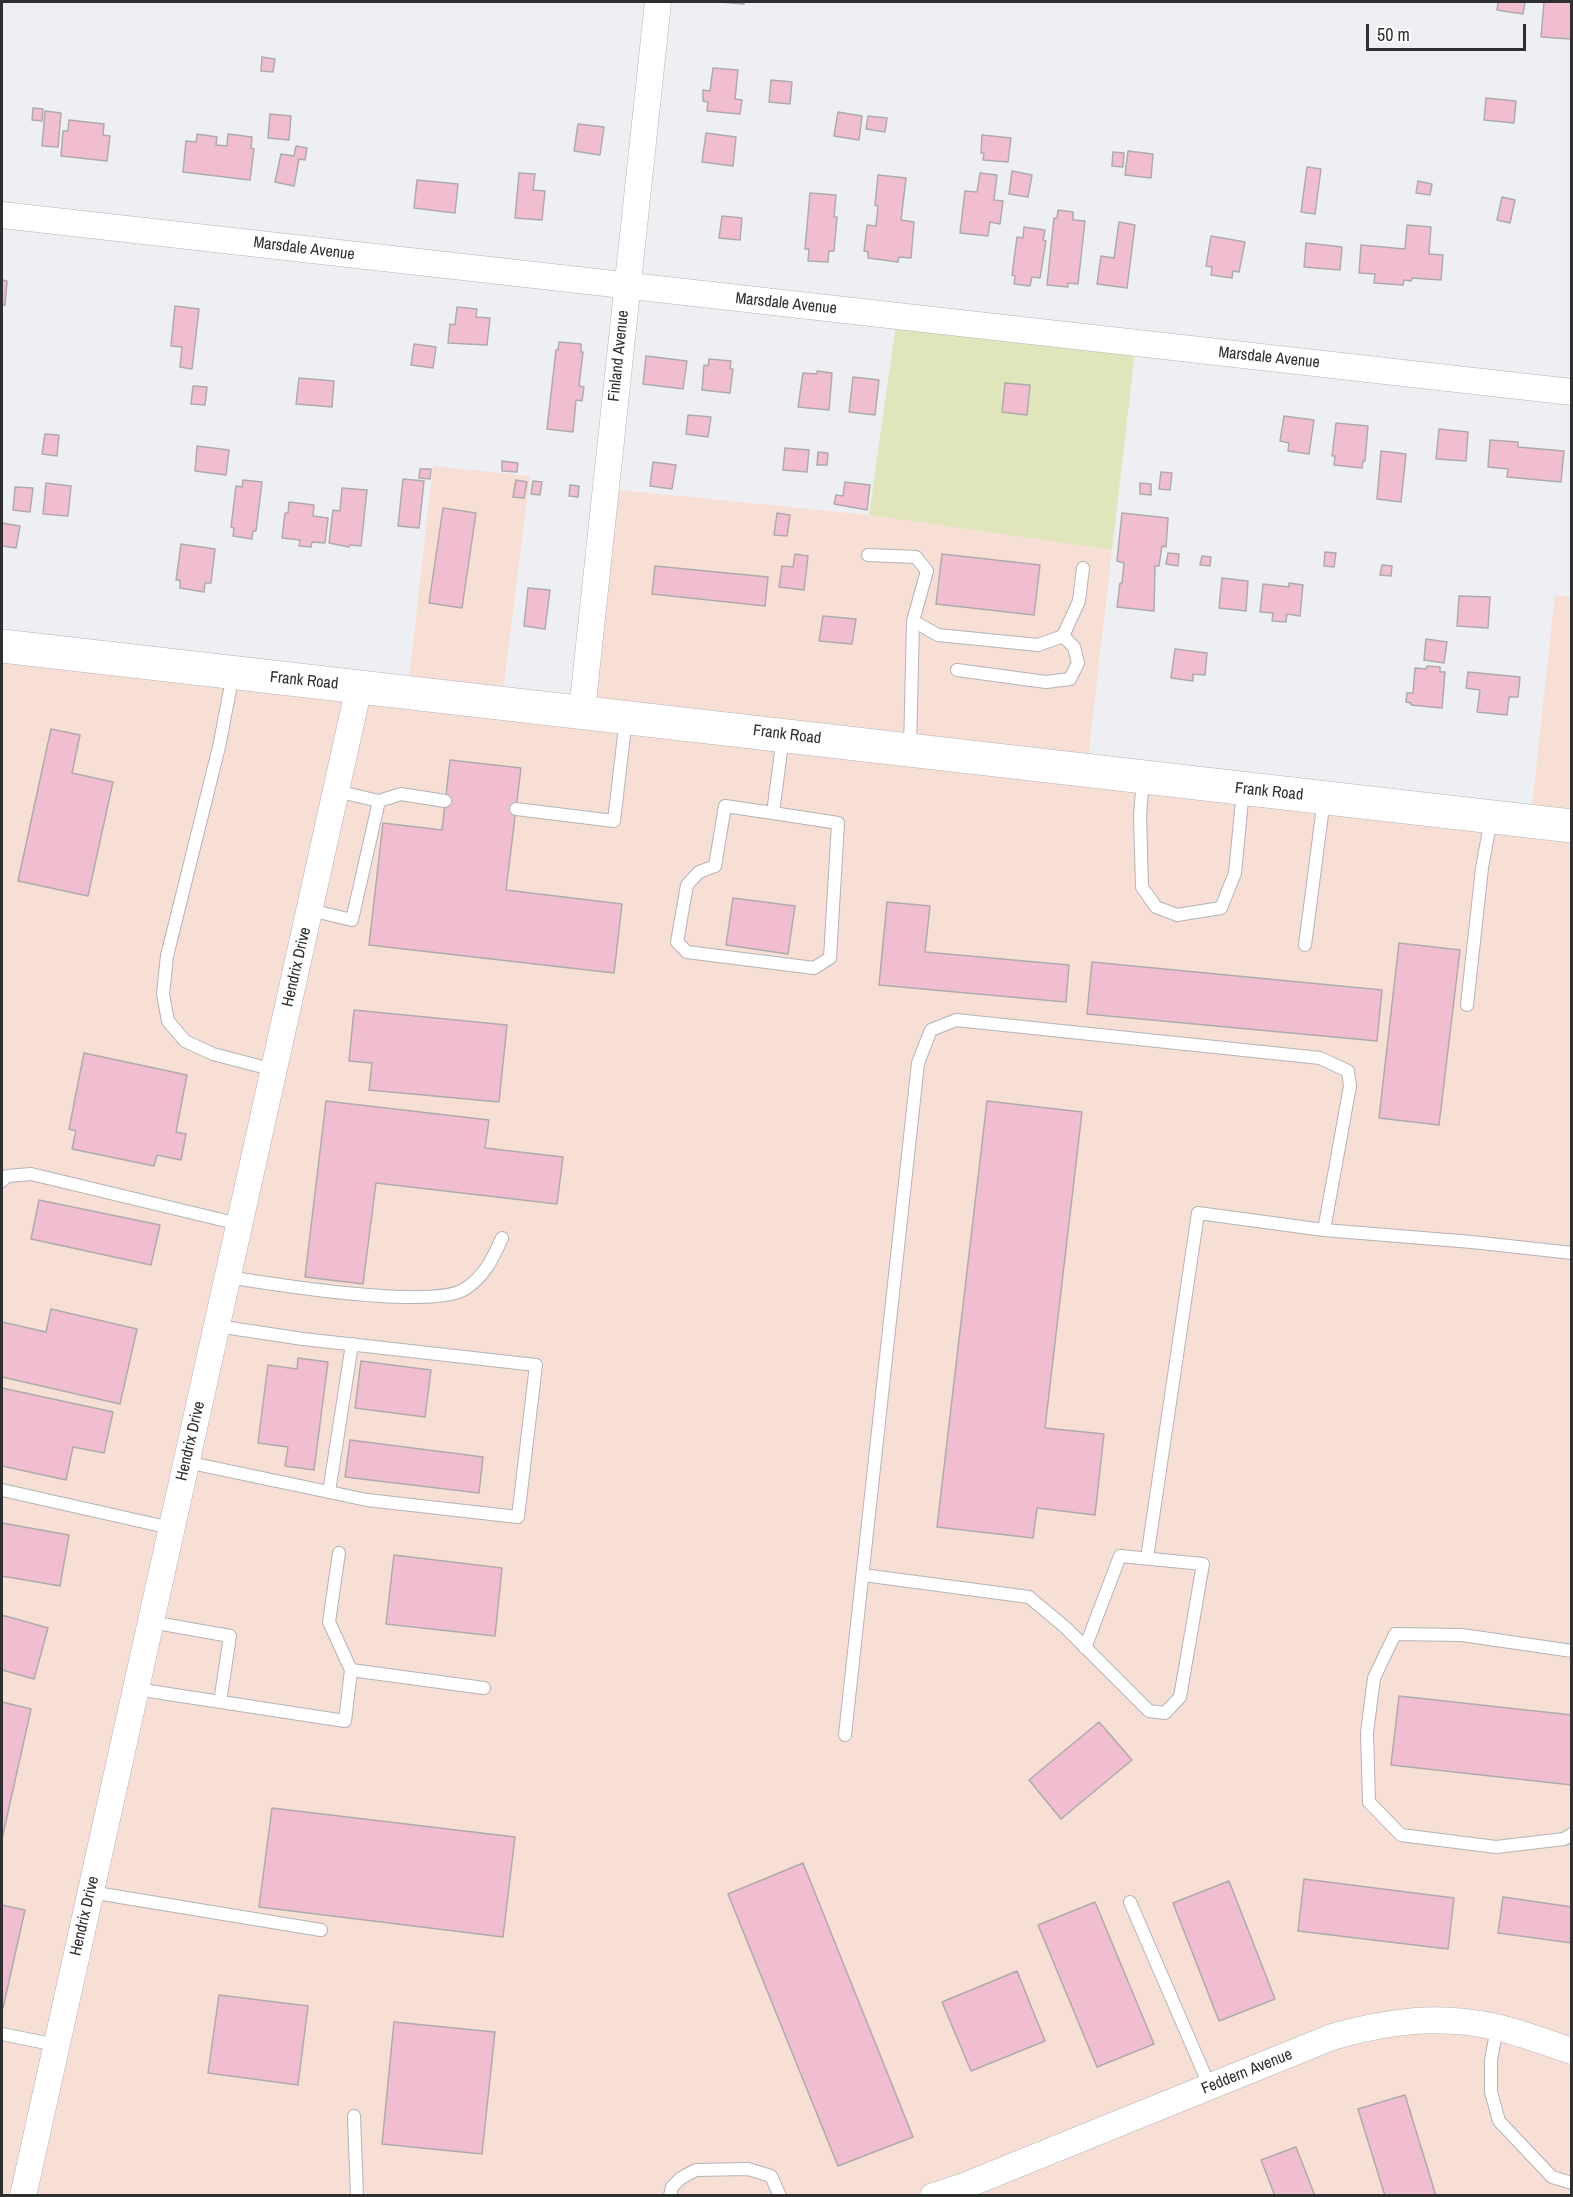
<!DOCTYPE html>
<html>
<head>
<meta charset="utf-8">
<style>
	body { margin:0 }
	#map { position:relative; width:1573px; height:2197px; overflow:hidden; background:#eeeff2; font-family:"Archivo Narrow",sans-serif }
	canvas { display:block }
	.frame { position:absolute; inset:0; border:3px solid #2e2f30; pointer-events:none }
	.scale { position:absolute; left:1366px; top:24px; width:160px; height:27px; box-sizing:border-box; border:3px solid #2e2f30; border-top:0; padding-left:8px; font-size:18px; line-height:21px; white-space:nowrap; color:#2e2f30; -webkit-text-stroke:4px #fff; paint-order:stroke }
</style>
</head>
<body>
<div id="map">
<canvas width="1573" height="2197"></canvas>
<div class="frame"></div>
<div class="scale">50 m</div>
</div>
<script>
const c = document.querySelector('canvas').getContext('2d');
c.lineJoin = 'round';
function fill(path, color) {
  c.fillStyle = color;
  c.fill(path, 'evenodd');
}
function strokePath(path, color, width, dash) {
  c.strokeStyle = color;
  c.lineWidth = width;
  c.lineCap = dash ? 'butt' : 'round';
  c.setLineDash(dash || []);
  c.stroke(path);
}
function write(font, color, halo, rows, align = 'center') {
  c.font = font + ' "Archivo Narrow",sans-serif';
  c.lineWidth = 4.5;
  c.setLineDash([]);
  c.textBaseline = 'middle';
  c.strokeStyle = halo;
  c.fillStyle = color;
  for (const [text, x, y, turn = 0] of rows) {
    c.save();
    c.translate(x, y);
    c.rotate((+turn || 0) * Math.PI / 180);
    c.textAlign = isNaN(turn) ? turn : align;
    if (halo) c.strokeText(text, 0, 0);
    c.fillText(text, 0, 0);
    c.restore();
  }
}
fill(new Path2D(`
	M433,466L530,476L503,691L576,701L601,488L869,515L1112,550L1087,768L1531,815L1555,595L1571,597V2195L2,2196V643L408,688Z`), '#f8dfd6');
fill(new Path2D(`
	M896,325L1135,352L1112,550L869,515Z`), '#e0e5bb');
const building = new Path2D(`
	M720,2H744V4Z
	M1498,2H1525L1523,14L1497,10Z
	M1544,2H1572L1571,39L1541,37Z
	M262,57L275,59L273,72L261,71Z
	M713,68L738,70L735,99L742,100L740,114L707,111L708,102L703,101V90L710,91Z
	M771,80L792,82L790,104L769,102Z
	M1486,98L1516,101L1514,123L1484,120Z
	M33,108L43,109L42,121L32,120Z
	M45,111L61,113L58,147L42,146Z
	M838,112L862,116L859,140L834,136Z
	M270,114L291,116L289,140L268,138Z
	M868,116L887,118L885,132L866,129Z
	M69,120L104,124L103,135L110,136L107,161L61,156L63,131H68Z
	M578,124L604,127L600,155L574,151Z
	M706,133L736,137L733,166L702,162Z
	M197,134L217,137L216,145L227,146L228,134L252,137L251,148L254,149L250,180L183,172L186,141L196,142Z
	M982,135L1011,138L1008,162L983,160L984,153H981Z
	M296,146L307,148L305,160L299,159L294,186L275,182L281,154L294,156Z
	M1128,151L1153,154L1151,178L1125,175Z
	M1113,152L1124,153L1123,167L1112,166Z
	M1307,167L1321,169L1315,214L1301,212Z
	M1012,171L1032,175L1028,197L1009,194Z
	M519,173L535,174L533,190L545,191L542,220L515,218Z
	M980,173L997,175L994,200L1003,201L1000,224L990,222L988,236L960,233L965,191L977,192Z
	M878,175L906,178L901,220L914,222L911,258L899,257L898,262L868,258V252L864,251L867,225L876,226L878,206L875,205Z
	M417,180L458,184L455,213L414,208Z
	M1418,181L1432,184L1430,195L1416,193Z
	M810,193L836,195L834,217H837L834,251H829L828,262L808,261L809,249H805Z
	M1502,197L1515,200L1510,223L1497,220Z
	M1058,210L1073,212V220L1085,221L1078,284L1068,283V287L1047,285L1054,218H1057Z
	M722,216L742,218L740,240L719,238Z
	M1119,222L1135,225L1127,288L1097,284L1101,256L1114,258Z
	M1407,225L1431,227L1429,254L1443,255L1441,280L1412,278L1411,281L1404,280L1403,285L1374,283L1375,274L1359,273L1361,245L1405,249Z
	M1024,227L1045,230L1043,240L1046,241L1040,278L1032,277L1030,286L1014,284L1015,276L1012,275L1017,237L1023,238Z
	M1211,236L1245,242L1239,272L1233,271L1232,278L1211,275L1212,267L1206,266Z
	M1306,243L1342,247L1340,270L1304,267Z
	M2,280L7,281L5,305H2Z
	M175,306L199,309L192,369L180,367L182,347L171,346Z
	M457,307L477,309L476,317L490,318L487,345L448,343L450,324L455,325Z
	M559,342L581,344V352H583L579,386L584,387L582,401L576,400L573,432L547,429L556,350H558Z
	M414,344L436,347L433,368L411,365Z
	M646,356L687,361L683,389L643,384Z
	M709,359L731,361L730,369H733L730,393L702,390L704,365L708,366Z
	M817,371L832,373L829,410L798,407L803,373L817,374Z
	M853,377L879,380L875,415L849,412Z
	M299,378L334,381L332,407L296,404Z
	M1005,383L1030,385L1027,415L1002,412Z
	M193,386L207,387L205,405L191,404Z
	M688,415L711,417L708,437L686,434Z
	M1284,416L1314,420L1309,454L1288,451L1289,443L1280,441Z
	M1336,423L1368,426L1365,461H1363L1362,468L1334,465L1335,456H1332Z
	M1439,429L1468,432L1466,461L1436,459Z
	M45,434L59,435L57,456L42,454Z
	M1490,440L1518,442V447L1564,451L1561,482L1507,477L1508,469L1488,467Z
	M197,446L229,450L226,475L195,471Z
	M785,448L809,450L807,472L783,470Z
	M1381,451L1406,454L1401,502L1377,499Z
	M818,452L828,453L827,465H817Z
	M502,461L518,463L517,472L502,471Z
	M653,462L676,465L672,489L650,486Z
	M420,469H431L430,479L419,478Z
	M1161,472L1172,473L1170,490L1159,489Z
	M403,479L424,481L419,528L398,526Z
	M243,480L262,482L256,531H253L252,539L233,536L234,528L231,527L236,486L242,487Z
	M516,480L527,482L524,498L513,497Z
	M533,481L542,482L540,495L531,494Z
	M845,482L870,485L867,510L834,504L836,495L843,496Z
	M46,483L71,486L68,516L43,514Z
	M1140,483L1151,484V495L1140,494Z
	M570,485L579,486L578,497L569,496Z
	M15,487L33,488L30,512L13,510Z
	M342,488L367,490L361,546L350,545L349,547L329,543L333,510L340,511Z
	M289,502L314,505L313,516L328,518L325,543L312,542L311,547L299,546L300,540L282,538L285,513H288Z
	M443,508L476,513L462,608L429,603Z
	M777,513L790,515L787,536L774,535Z
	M1122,513L1168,518L1166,547L1162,546L1159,566H1155L1154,611L1117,607L1120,583H1122L1124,563L1117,561Z
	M2,523L20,526L16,548L2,546Z
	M181,544L215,549L211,583H205L204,592L180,588V580H176Z
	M1325,552L1336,553L1334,567L1324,566Z
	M1168,553L1179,554L1178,566L1166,564Z
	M795,554L808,556L804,590L779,587L782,566L793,567Z
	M942,554L1040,565L1034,615L936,604Z
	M1202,556L1211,557L1210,566L1200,565Z
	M1382,565L1392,566L1391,576L1380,575Z
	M655,566L768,577L765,606L652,594Z
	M1222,578L1248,581L1246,611L1219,608Z
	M1289,583L1303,585L1300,616L1287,614L1286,622L1272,621L1273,613L1260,612L1263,584L1289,587Z
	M528,588L550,590L545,629L524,626Z
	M1459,596L1490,597L1488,628L1457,626Z
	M823,616L856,619L852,644L819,641Z
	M1426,639L1447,642L1444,663L1424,660Z
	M1175,649L1207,653L1205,675L1193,674V681L1171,678Z
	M1427,666L1440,667V672H1445L1442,708L1411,705V703L1406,702L1407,693H1413L1415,668L1426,669Z
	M1468,672L1520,677L1518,697H1509L1507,715L1477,712L1480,690L1466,688Z
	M51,729L80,735L72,773L113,782L88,896L18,881Z
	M450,760L521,768L506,890L622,904L614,973L369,945L383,823L442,830Z
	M733,898L795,906L788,954L726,945Z
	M887,902L930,906L925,952L1069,965L1066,1002L879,985Z
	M1399,943L1460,950L1439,1125L1379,1118Z
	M1092,962L1382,990L1377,1041L1087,1014Z
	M354,1010L507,1025L499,1102L369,1090L372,1063L349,1061Z
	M84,1053L187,1075L176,1132L186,1134L181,1160L157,1155L154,1166L72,1149L76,1131L69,1129Z
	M326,1101L489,1120L485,1148L563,1157L557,1204L376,1183L363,1284L305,1277Z
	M987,1101L1082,1112L1045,1428L1104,1434L1095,1515L1037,1508L1033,1538L937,1527Z
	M39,1200L160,1225L151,1265L31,1239Z
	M51,1309L137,1329L120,1404L2,1377V1322L46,1332Z
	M298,1358L328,1362L314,1470L285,1466L288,1447L258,1443L268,1365L297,1369Z
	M361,1361L431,1370L425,1417L355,1408Z
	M2,1388L113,1412L104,1453L73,1447L66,1480L2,1466Z
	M350,1440L483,1457L479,1493L345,1477Z
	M2,1523L69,1535L60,1586L2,1576Z
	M394,1555L502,1568L495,1636L386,1624Z
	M2,1615L48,1628L34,1679L2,1670Z
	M1399,1696L1572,1715V1785L1391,1765Z
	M2,1702L31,1709L2,1839Z
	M1099,1722L1132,1760L1061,1819L1029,1780Z
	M272,1808L515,1837L503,1937L259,1907Z
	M803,1863L913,2137L838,2166L728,1894Z
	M1304,1879L1454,1898L1448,1949L1298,1931Z
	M1229,1881L1275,1999L1219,2021L1173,1903Z
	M1503,1897L1572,1907V1943L1498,1933Z
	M1095,1902L1154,2044L1097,2067L1038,1925Z
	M2,1905L25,1910L3,2008H2Z
	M1017,1971L1045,2041L971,2071L942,2002Z
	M219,1995L308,2006L298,2085L208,2073Z
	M394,2022L495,2032L482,2154L382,2144Z
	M1405,2095L1436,2196H1385L1358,2109Z
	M1296,2147L1315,2196H1275L1261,2160Z`);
fill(building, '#f0bed0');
strokePath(building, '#aeabac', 1.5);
const lane = new Path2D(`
	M868,555L916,557L927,571L913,621L910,749
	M913,621L938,635L1038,645L1063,636L1079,601L1083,568
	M957,670L1046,682L1070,679L1078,663L1074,647L1063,636
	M233,674L219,747L167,956L163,994L168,1021L185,1041L213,1054L274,1070
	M1143,778L1140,816L1142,887L1156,907L1177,915L1221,908L1235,873L1243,790
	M379,801L401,794L445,801
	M516,809L614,821L626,718
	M773,813L838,823L830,958L814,968L687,952L677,942L687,885L699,872L715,866L725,806L773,813L783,736
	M310,910L352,920L379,801L336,791
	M1305,945L1324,799
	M1467,1005L1482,868L1491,819
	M2,1181L7,1176L31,1174L239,1224
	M228,1277C271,1284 432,1310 465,1289C485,1276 493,1258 502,1238
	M186,1462L367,1500L518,1517L536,1365L303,1339L217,1326
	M2,1490L171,1528
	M329,1492L352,1344
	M339,1553L329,1622L351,1670
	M1147,1558L1198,1213L1324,1230
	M863,1575L1029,1597L1066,1628L1149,1711L1165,1713L1180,1697L1203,1564L1120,1556L1085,1648
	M151,1622L230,1636L220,1702
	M1572,1651L1462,1635L1395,1634L1374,1678L1367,1733L1369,1802L1401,1835L1496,1847L1564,1839L1572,1834
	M136,1689L345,1721L351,1670L484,1688
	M845,1735L918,1063L931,1030L956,1020L1320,1058L1348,1071L1350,1086L1324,1230L1472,1242L1572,1253
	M90,1892L321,1930
	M1130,1902L1210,2087
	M1497,2027L1491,2060V2092L1499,2121L1552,2177L1572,2183
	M2,2034L56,2045
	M354,2116L357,2196
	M670,2196L672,2187L681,2178L696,2170L748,2169L771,2176L780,2196`);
const street = new Path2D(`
	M2,215L1572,392
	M582,711L658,2
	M23,2196L359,687
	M933,2196L964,2186L1332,2037C1388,2021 1438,2014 1496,2027C1522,2033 1547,2043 1572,2051`);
const primary = new Path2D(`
	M2,646L1572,826`);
strokePath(lane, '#b2b4b6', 14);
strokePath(street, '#b2b4b6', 27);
strokePath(primary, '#b2b4b6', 34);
strokePath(lane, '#fff', 12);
strokePath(street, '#fff', 26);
strokePath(primary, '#fff', 33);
write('16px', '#2e2f30', '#fff', [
	["Marsdale Avenue",304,249,7],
	["Marsdale Avenue",786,304,6],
	["Finland Avenue",619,356,-84],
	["Marsdale Avenue",1269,358,6],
	["Frank Road",304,681,6],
	["Frank Road",787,735,7],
	["Frank Road",1269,792,6],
	["Hendrix Drive",297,967,-77],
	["Hendrix Drive",191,1441,-77],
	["Hendrix Drive",85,1916,-77],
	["Feddern Avenue",1247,2072,-22]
]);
</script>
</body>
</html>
